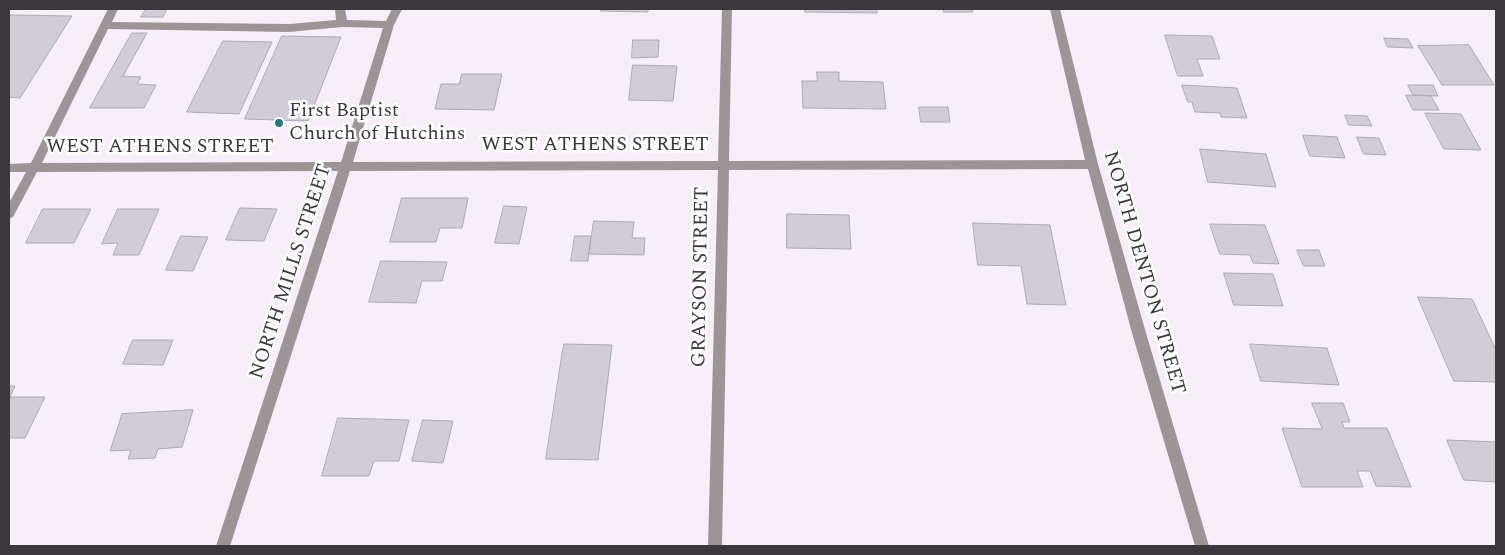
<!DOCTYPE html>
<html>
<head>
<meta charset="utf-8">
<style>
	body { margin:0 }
	#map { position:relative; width:1505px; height:555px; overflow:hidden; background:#f7eff7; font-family:Spectral,serif }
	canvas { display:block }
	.frame { position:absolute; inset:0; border:10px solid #3b383c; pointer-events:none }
</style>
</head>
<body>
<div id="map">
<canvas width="1505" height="555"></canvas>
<div class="frame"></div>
</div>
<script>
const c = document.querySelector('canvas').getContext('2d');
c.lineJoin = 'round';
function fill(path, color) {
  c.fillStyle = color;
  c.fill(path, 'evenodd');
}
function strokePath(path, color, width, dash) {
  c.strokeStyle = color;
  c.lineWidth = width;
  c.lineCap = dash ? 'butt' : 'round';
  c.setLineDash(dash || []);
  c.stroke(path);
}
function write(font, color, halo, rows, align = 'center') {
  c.font = font + ' Spectral,serif';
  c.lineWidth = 5;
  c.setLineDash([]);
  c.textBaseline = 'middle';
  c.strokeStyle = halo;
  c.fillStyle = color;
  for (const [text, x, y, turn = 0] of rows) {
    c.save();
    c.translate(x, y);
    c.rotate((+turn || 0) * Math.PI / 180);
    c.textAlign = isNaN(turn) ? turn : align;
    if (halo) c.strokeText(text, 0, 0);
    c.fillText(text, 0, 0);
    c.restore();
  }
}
const building = new Path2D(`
	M146,9H167L163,17H141Z
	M601,9H648V12L601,11Z
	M805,9H877V13L805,12Z
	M944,9H972L973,12H944Z
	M9,15L72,16L20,98L9,97Z
	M132,33H147L123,76L141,77L137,84L156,85L144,108H90Z
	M1165,35L1212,36L1220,59H1197L1203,76H1178Z
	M282,36L341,37L308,121L245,119Z
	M1384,38L1408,39L1413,48L1388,47Z
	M633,40H659L658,57L632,58Z
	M223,41L272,42L239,114L187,112Z
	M1469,45L1494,85H1442L1418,46Z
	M633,65L677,66L673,101L629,100Z
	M817,72H839V81L883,82L886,109L803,108L802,81H817Z
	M462,74H502L494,110L435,109L441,84H459Z
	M1182,85L1237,88L1247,118L1221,117L1220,113L1195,112L1192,102H1188Z
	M1408,85H1433L1438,96L1413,95Z
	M1406,95L1431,96L1439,110H1413Z
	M919,107H948L950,122H921Z
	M1425,113L1461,114L1481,150L1444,149Z
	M1345,115L1367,116L1372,126L1349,125Z
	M1303,135L1337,137L1345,158L1310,156Z
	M1357,137L1379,138L1386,155L1364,154Z
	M1200,149L1266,154L1276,187L1208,182Z
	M402,198H468L462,228H440L436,242H390Z
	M504,206L527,207L519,244L495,243Z
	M240,208L277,209L264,241L226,240Z
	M43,209H91L74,243H26Z
	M118,209H159L139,255H113L118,243L102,244Z
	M787,214L849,215L851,249L787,248Z
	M594,221L634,222L632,238H645L644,255L589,254Z
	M973,223L1050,225L1066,305L1027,304L1021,266L978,265Z
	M1210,224L1265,225L1279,264L1253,263L1250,255L1220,254Z
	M181,236L208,237L193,271L166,270Z
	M575,236H591L588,261H571Z
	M1297,250H1319L1325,266H1304Z
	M381,261L447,262L442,281H422L416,303L369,302Z
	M1224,273L1273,274L1283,306L1234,305Z
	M1418,297L1472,299L1496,350V382L1454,381Z
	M133,340H173L163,365L123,364Z
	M564,344L612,345L598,460L546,459Z
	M1250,344L1327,348L1339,385L1261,381Z
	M9,386H15L10,397H45L25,438H9Z
	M1312,403H1343L1350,422H1342L1344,428H1387L1411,487L1376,486L1370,471H1357L1363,487H1302L1282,428L1322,429Z
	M193,410L182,447L158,449L155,458L128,459L131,450L110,451L122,414Z
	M338,418L409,420L399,461H374L369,476H322Z
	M423,420L453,421L443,463L412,461Z
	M1447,440L1496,442V482L1464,480Z`);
fill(building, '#d0cdd7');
strokePath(building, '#aca9b3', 1);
fill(new Path2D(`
	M108,9H118L112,22L289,24L336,20L335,9H345L347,20L386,21L392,9H402L394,25L353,162L718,161L722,9H732L729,161L1085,160L1050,9H1060L1098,164L1146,333L1209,546H1195L1132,333L1088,169L729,170L722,546H708L718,170L350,171L230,546H216L338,171L37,172L13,217L9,219V203L26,172H9V164L31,163ZM342,27L383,28L341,162L42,163L108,29L289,32Z`), '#9b9598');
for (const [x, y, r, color] of [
	[279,123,5,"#2c7679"]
]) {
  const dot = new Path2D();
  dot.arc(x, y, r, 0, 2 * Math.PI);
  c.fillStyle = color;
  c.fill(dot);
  strokePath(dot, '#fff', 2);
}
write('20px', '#3b383c', '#fff', [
	["First Baptist",289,112],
	["Church of Hutchins",289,135]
], 'left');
write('20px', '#3b383c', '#fff', [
	["WEST ATHENS STREET",595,146],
	["WEST ATHENS STREET",160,148],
	["NORTH MILLS STREET",292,272,-72],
	["NORTH DENTON STREET",1143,273,74],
	["GRAYSON STREET",702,277,-89]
]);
</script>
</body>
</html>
